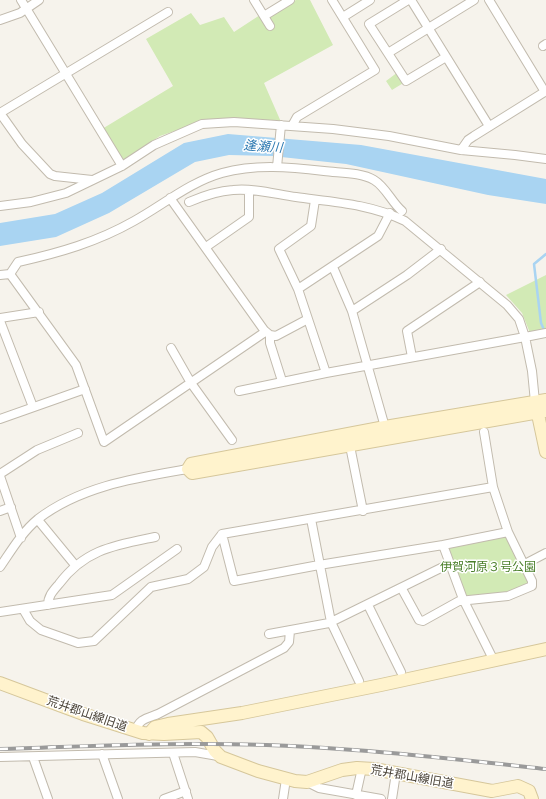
<!DOCTYPE html>
<html>
<head>
<meta charset="utf-8">
<style>
	body { margin:0 }
	canvas { display:block; background:#f6f3ec }
</style>
</head>
<body>
<canvas width="546" height="799"></canvas>
<script>
const c = document.querySelector('canvas').getContext('2d');
c.lineJoin = 'round';
function fill(path, color) {
  c.fillStyle = color;
  c.fill(path, 'evenodd');
}
function strokePath(path, color, width, dash) {
  c.strokeStyle = color;
  c.lineWidth = width;
  c.lineCap = dash ? 'butt' : 'round';
  c.setLineDash(dash || []);
  c.stroke(path);
}
function write(font, color, halo, rows, align = 'center') {
  c.font = font + ' Mulish,"Noto Sans JP",sans-serif';
  c.lineWidth = 3;
  c.setLineDash([]);
  c.textBaseline = 'middle';
  c.strokeStyle = halo;
  c.fillStyle = color;
  for (const [text, x, y, turn = 0] of rows) {
    c.save();
    c.translate(x, y);
    c.rotate((+turn || 0) * Math.PI / 180);
    c.textAlign = isNaN(turn) ? turn : align;
    if (halo) c.strokeText(text, 0, 0);
    c.fillText(text, 0, 0);
    c.restore();
  }
}
fill(new Path2D(`
	M296,0H310L333,45L264,83L281,122L198,123L160,136L122,161L102,129L173,86L146,39L191,13L200,25L224,17L234,32L260,15L262,19Z
	M398,72L405,82L392,90L386,81Z
	M546,275V330L530,333L522,313L506,295Z
	M503,536L507,538L529,582L527,586L507,592L468,596L465,594L448,550L449,546Z`), '#d2eab5');
fill(new Path2D(`
	M228,134L361,145L546,179V204L488,195L346,164L272,156L229,155L195,162L109,213L56,237L0,246V223L55,214L102,193L184,143Z`), '#a9d4f2');
strokePath(new Path2D(`
	M545,332L541,323L534,264L546,254`), '#a9d4f2', 2.5);
const street = new Path2D(`
	M21,0L122,166
	M254,0L270,26
	M408,0L369,24L406,81L446,57
	M411,0L489,126
	M489,0L545,92
	M264,16L290,0
	M343,17L370,0
	M0,20L20,13L39,0
	M543,46L546,44
	M388,53L474,0
	M0,113L168,12
	M0,113L22,144L50,174L55,176L92,180
	M292,126L297,117L375,70L332,0
	M461,150L468,140L474,136L546,91
	M277,167L281,125
	M170,198L264,330L270,335V343L282,381
	M315,200L311,226L279,249L298,289L326,373
	M189,202C203,196 217,191 233,190C254,188 275,194 296,197C333,202 371,204 405,221L507,305L519,319L525,337L326,373L239,391
	M0,206L31,202L66,193L122,166L154,145L202,124L234,122L333,129L389,136L461,150L515,155L546,159
	M206,247L249,217V190
	M333,267L352,311L385,427
	M10,274L76,365L104,442L265,332
	M0,275L10,274L18,262C59,253 97,242 134,221C163,205 190,182 222,173C255,164 290,167 324,171C339,173 361,172 374,180C386,187 392,203 402,211
	M298,289L378,236L390,213
	M352,311L407,275L441,249
	M0,318L39,312
	M0,321L33,407
	M270,335L276,336L308,319
	M171,348L191,383L232,440
	M412,357L407,331L480,282
	M535,402L532,371L525,337L546,333
	M0,419L85,389
	M484,432L493,487
	M349,441L363,511
	M0,474L37,450L78,433
	M0,476L21,538
	M0,511L11,507
	M311,519L331,622L359,681
	M38,520L75,565
	M222,534L234,581L319,565L443,545L463,599L494,661
	M523,565L546,553
	M0,567C11,551 22,532 38,519C81,486 136,478 188,469
	M402,589L419,620L423,621L459,601L508,596L532,586V581L508,532L443,545
	M48,605C48,596 53,591 59,584C85,549 116,545 155,537
	M368,605L401,672
	M23,609L30,621L41,630L78,643L94,641L151,587L188,579L204,567L212,547L222,534L493,487L508,532
	M0,612L112,595L177,549
	M269,634L329,623L449,564
	M136,731C138,719 148,718 158,714L284,648L289,642L290,631
	M173,753L188,799
	M102,754L118,799
	M0,757L195,752L218,756
	M33,757L48,799
	M307,782L319,788L381,799
	M356,795L362,768
	M164,799L186,791
	M283,799L286,779
	M392,799L396,773`);
const secondary = new Path2D(`
	M546,400L385,427L191,464L188,469L192,473L546,411
	M536,405L546,452
	M0,683L83,714L143,733L164,734L201,732L207,737L215,751L221,757L258,771L295,781L307,782L342,770L357,768L374,769L492,791L518,786L529,791L532,799
	M149,734L155,727L168,724L242,713L381,685L546,649`);
strokePath(street, '#c2bbae', 10);
strokePath(secondary, '#d6c79b', 14);
strokePath(street, '#fff', 8);
strokePath(secondary, '#fff3cd', 12);
const rail = new Path2D(`
	M0,749C70,747 141,743 212,744C323,744 435,757 546,769`);
strokePath(rail, '#9a9a9a', 4);
strokePath(rail, '#fff', 2.5, [8]);
write('12px', '#4a7f2a', '#fff', [
	["伊賀河原３号公園",488,567]
]);
write('12px', '#4b4439', '#fff', [
	["荒井郡山線旧道",87,714,19],
	["荒井郡山線旧道",412,777,10]
]);
write('italic 13px', '#2e7ab2', '#fff', [
	["逢瀬川",263,147,4]
]);
</script>
</body>
</html>
